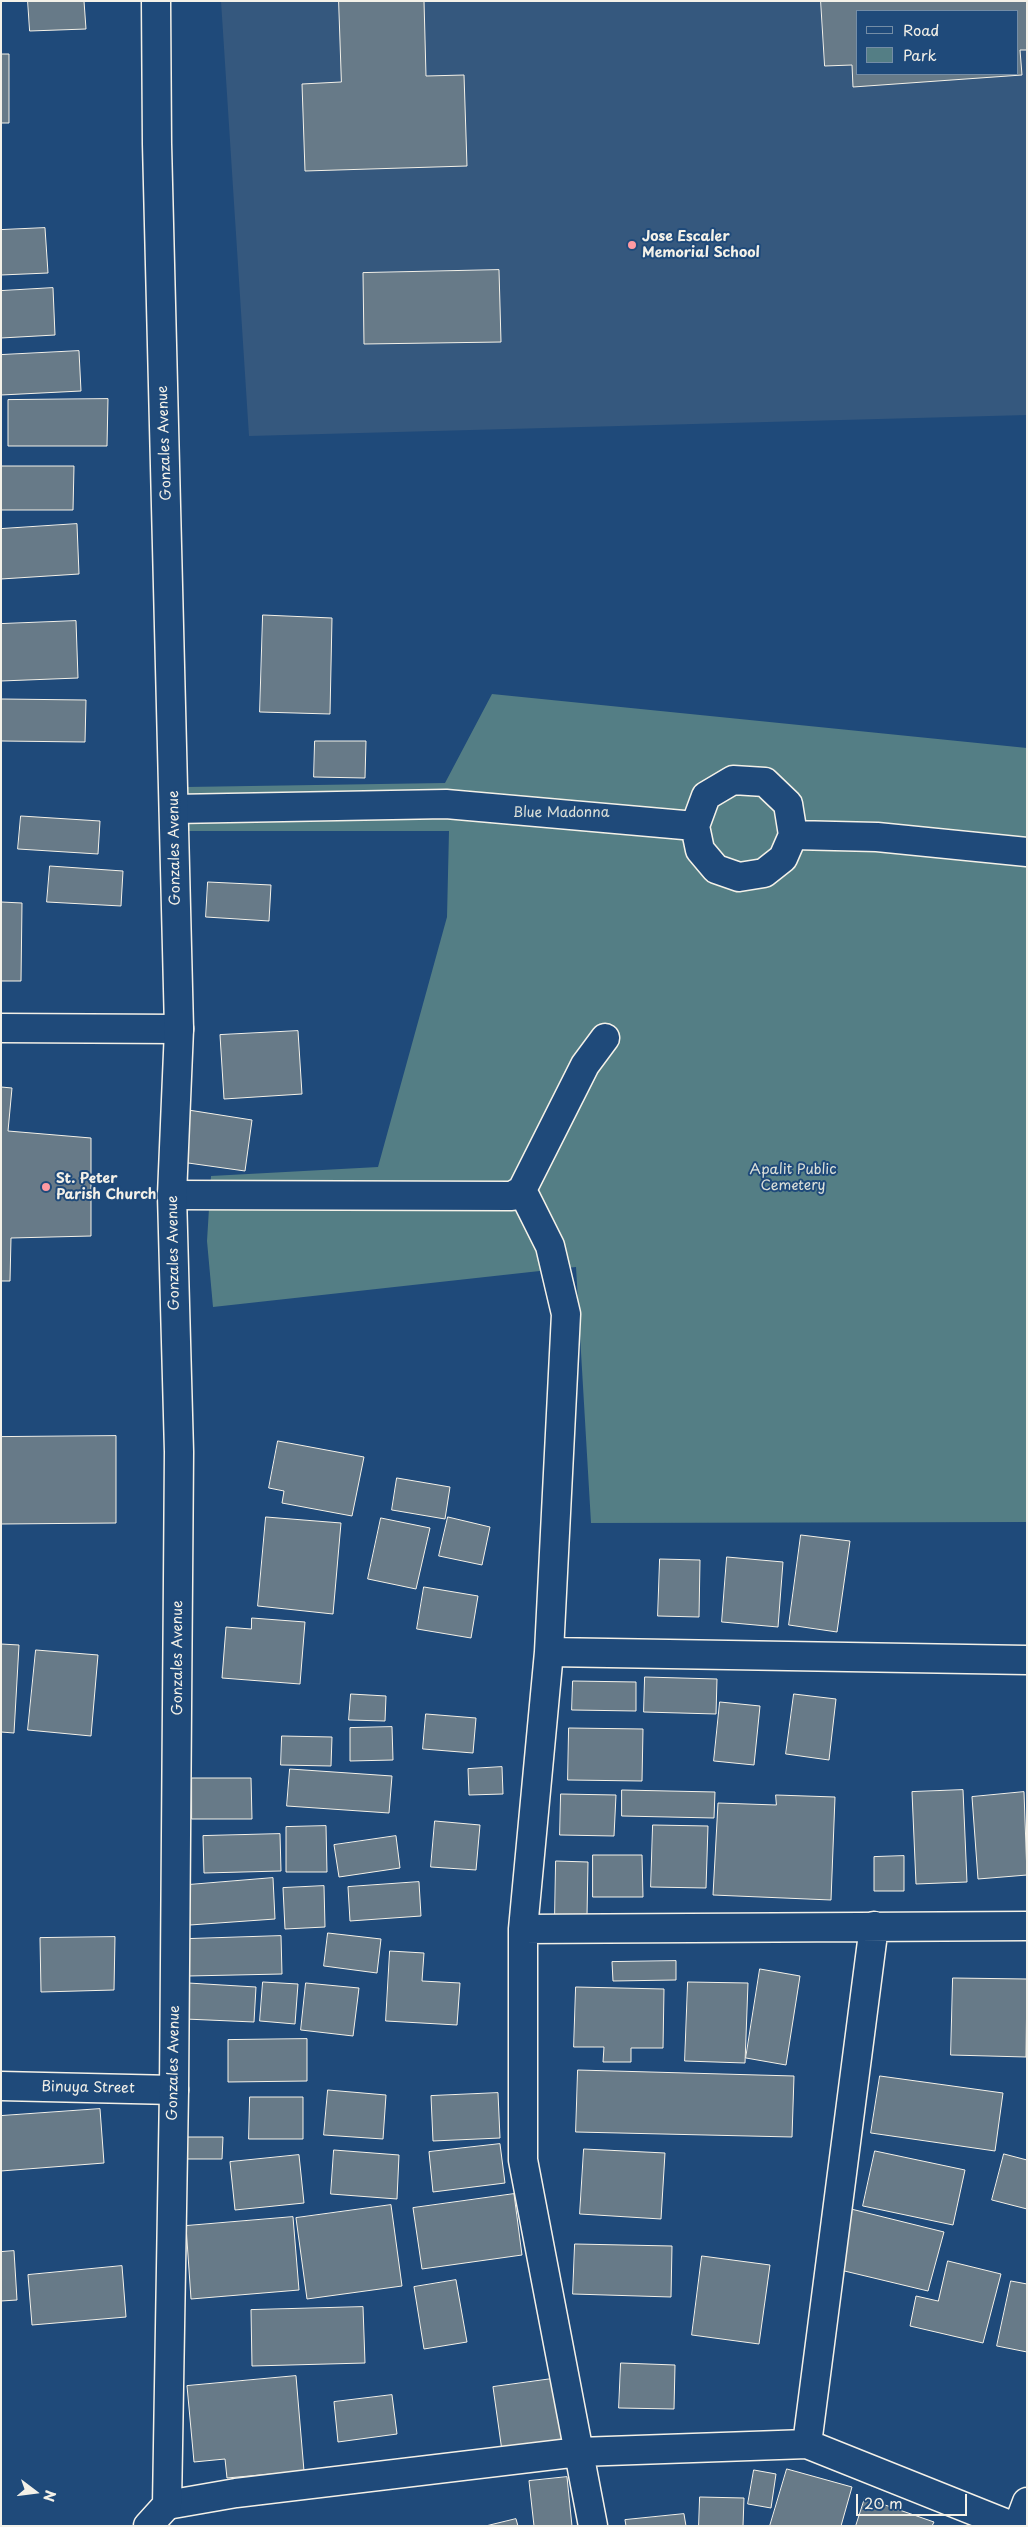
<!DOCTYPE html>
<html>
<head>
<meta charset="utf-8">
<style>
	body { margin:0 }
	#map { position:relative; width:1028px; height:2527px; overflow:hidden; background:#1f4a7a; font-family:"Playpen Sans",sans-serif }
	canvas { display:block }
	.frame { position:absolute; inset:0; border:2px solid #f4f1e8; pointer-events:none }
	.legend { position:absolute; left:856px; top:10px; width:162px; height:65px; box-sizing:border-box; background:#1f4a7a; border:1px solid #748da6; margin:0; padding:6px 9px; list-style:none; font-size:15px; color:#f4f1e8 }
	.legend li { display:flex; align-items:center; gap:10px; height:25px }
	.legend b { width:25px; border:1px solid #748da6 }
	.north { position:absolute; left:10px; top:2467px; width:50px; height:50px; -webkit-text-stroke:4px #1f4a7a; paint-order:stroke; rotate:105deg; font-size:14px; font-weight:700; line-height:20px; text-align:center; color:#f4f1e8 }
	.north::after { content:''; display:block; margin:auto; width:18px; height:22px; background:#f4f1e8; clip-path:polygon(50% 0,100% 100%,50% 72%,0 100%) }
	.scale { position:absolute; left:856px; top:2494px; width:111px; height:22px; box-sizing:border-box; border:2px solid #f4f1e8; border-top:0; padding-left:6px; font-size:15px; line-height:18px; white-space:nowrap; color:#f4f1e8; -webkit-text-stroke:4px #1f4a7a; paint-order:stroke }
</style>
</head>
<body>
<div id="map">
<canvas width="1028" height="2527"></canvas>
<div class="frame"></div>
<ul class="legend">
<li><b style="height:6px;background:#1f4a7a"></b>Road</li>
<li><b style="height:14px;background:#547e85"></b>Park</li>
</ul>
<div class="north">N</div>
<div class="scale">20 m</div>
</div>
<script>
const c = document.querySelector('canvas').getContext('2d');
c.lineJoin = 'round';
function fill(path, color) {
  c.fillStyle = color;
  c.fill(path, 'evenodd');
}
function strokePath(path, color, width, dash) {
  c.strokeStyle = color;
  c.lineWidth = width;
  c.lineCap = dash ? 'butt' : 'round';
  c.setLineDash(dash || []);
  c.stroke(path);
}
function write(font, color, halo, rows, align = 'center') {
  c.font = font + ' "Playpen Sans",sans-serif';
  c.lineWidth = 4;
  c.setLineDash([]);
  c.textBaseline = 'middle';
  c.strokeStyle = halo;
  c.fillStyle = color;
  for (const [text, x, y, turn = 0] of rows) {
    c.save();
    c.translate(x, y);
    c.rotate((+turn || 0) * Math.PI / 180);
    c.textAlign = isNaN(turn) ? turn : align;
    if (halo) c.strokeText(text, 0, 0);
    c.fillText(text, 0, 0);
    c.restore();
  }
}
fill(new Path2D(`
	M221,1H1027V415L249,436ZM857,11H1017V74H857Z`), '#35587e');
fill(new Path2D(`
	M492,694L1027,748V1522L591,1523L576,1267L213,1307L207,1241L211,1176L378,1167L447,917L449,831H188L186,787L445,783Z`), '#547e85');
const building = new Path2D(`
	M28,1H84L86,29L30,31Z
	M339,1H424L426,76L464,75L467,166L305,171L302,84L341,82Z
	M821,1H1027V50H1020L1022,75L853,87L852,65L825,66ZM857,11H1017V74H857Z
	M1,54H9V123H1Z
	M45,228L48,273L1,275V230Z
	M499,270L501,342L364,344L363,273Z
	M53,288L55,335L1,338V291Z
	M79,351L81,391L1,395V355Z
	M108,399L107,446H8V400Z
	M1,466H74L73,510H1Z
	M77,524L79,574L1,579V529Z
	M263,615L332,618L330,714L260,712Z
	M76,621L78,678L1,681V624Z
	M1,699L86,700L85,742L1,741Z
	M315,741H366L365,778L314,777Z
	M21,816L100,821L98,854L18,849Z
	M50,866L123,871L121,906L47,902Z
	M208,882L271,885L269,921L206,917Z
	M1,902L22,903L21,981H1Z
	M298,1031L302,1094L224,1099L220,1035Z
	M1,1087L12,1088L8,1131L91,1138V1236L11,1238L10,1281H1Z
	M182,1109L252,1120L245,1171L174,1161Z
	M116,1436V1523L1,1524V1437Z
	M278,1441L364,1457L352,1516L282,1503L284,1491L269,1488Z
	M397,1478L450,1487L445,1519L392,1510Z
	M266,1517L341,1523L333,1614L258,1606Z
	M448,1517L490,1527L482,1565L439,1556Z
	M381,1518L430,1528L416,1589L368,1579Z
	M801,1535L850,1541L837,1632L789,1625Z
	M727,1557L783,1562L778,1627L722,1622Z
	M660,1559L700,1560L699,1617L658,1616Z
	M424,1587L478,1596L471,1638L417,1629Z
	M252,1618L305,1622L300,1684L222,1678L226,1627L251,1629Z
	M1,1644L19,1645L14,1733L1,1732Z
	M36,1650L98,1655L91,1736L28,1730Z
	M645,1677L717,1679L716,1714L644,1712Z
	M573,1681L636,1682V1711L572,1710Z
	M351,1694L386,1696L385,1721L349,1720Z
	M794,1694L836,1699L829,1760L786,1754Z
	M720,1702L760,1706L754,1765L714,1761Z
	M426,1714L476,1718L473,1753L423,1749Z
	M392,1727L393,1760L350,1761V1728Z
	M569,1728L643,1729L642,1781L568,1780Z
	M282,1736L332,1737L331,1766L281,1765Z
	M502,1767L503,1794L469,1795L468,1769Z
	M290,1769L392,1776L389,1813L287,1806Z
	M192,1778H251L252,1819H192Z
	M622,1790L715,1792L714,1818L622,1816Z
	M963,1790L967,1882L916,1884L912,1792Z
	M1024,1792L1027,1875L978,1879L972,1797Z
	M561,1794L616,1795L614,1836L560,1835Z
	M776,1795L835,1797L831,1900L713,1895L718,1803L776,1805Z
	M435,1821L480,1825L476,1870L431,1867Z
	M653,1825L708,1826L706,1888L651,1887Z
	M326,1826L327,1872H286V1827Z
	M280,1834L281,1871L204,1873L203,1836Z
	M396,1836L400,1868L339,1877L334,1845Z
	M593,1855H642L643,1897H593Z
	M904,1856V1891H874V1857Z
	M556,1861L588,1862L587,1916H555Z
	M273,1878L275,1919L190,1925L188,1885Z
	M419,1882L421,1916L350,1921L348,1887Z
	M324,1886L325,1927L285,1929L283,1888Z
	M328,1933L381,1939L377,1973L324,1966Z
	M281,1936L282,1974L188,1976V1939Z
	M115,1937L114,1990L41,1992L40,1938Z
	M390,1951L424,1953L422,1981L460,1983L457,2025L386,2021Z
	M676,1961V1980L613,1981L612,1962Z
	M760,1969L800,1976L786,2065L746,2058Z
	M953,1978L1027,1979L1026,2057L951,2055Z
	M263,1982L298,1984L295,2024L260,2021Z
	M688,1982L748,1983L745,2063L685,2061Z
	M188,1983L256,1987L254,2022L185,2019Z
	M306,1983L359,1988L353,2036L301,2030Z
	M576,1987L664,1989L663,2048H631V2062H603L604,2047H574Z
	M307,2039V2081L228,2082V2040Z
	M578,2070L794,2076L792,2137L576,2132Z
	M880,2076L1003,2093L995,2151L871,2133Z
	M328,2090L386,2095L383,2139L324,2135Z
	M498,2093L500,2138L433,2141L431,2096Z
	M250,2097H303V2139H249Z
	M100,2109L104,2163L1,2171V2116Z
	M180,2137H223L222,2159H180Z
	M500,2144L505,2183L433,2192L429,2152Z
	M584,2149L665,2153L661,2219L580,2214Z
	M334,2150L399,2155L397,2199L331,2194Z
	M875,2151L965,2170L953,2225L863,2206Z
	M1004,2154L1027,2160V2209L992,2200Z
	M299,2155L304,2203L235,2210L230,2162Z
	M514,2194L522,2255L422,2269L413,2208Z
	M391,2205L402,2286L307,2299L296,2218Z
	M847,2208L944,2232L928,2291L832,2268Z
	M293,2217L299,2290L191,2299L186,2226Z
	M575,2244L672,2246L671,2297L573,2294Z
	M14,2251L17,2300L1,2301V2252Z
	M702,2256L770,2265L759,2344L692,2335Z
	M948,2261L1001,2274L983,2343L910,2326L916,2296L938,2301Z
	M122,2266L126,2317L32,2325L28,2275Z
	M456,2280L467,2342L424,2349L414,2287Z
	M1011,2281L1027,2284V2352L997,2346Z
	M363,2307L365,2363L252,2366L251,2310Z
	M621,2363L675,2365L674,2409L619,2408Z
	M296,2376L304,2471L227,2478L225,2459L194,2462L187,2386Z
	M559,2378L567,2442L502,2451L493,2387Z
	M392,2395L397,2434L338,2442L334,2402Z
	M787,2469L852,2487L841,2526H770Z
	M754,2470L776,2474L771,2508L748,2504Z
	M567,2477L572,2526H534L529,2481Z
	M700,2497L744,2498L743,2526H699Z
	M865,2498L934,2522L932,2526H856Z
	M684,2514L686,2526H626L625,2520Z
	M516,2519L518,2526H486Z`);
fill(building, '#677a88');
strokePath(building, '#f4f1e8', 1);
const minor = new Path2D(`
	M733,780L765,782L788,804L793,835L783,858L764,873L739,877L716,869L700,850L695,826L706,796Z
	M174,809L446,804L695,826
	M793,835L877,837L1027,852
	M1,1028L179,1029
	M522,1190L550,1246L566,1314L549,1652L523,1929V2160L593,2526
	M172,1195L512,1196L522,1190L585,1065L605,1038
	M549,1652L1027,1660
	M523,1929L1027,1926
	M1,2086L174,2090
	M807,2444L874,1926
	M167,2505L236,2493L579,2452L807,2444L1012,2526
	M1018,2526L1027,2502`);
const major = new Path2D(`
	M148,2526L167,2505L174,2090L179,1452L172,1195L179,1029L157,144L156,1`);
strokePath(minor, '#f4f1e8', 31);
strokePath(major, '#f4f1e8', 31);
strokePath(minor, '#1f4a7a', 28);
strokePath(major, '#1f4a7a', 28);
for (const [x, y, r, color] of [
	[632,245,5,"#ff9aa2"],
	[46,1187,5,"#ff9aa2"]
]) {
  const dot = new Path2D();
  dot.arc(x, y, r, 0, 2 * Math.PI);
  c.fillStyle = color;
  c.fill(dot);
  strokePath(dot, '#1f4a7a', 2);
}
write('bold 14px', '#f4f1e8', '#1f4a7a', [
	["Jose Escaler",642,237],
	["Memorial School",642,253],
	["St. Peter",56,1179],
	["Parish Church",56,1195]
], 'left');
write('14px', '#f4f1e8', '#1f4a7a', [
	["Gonzales Avenue",165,443,-92],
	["Gonzales Avenue",175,848,-91],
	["Gonzales Avenue",174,1253,-91],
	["Gonzales Avenue",178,1658,-90],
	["Gonzales Avenue",174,2063,-89],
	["Binuya Street",88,2088,1]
]);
write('14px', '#dce0d9', '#1f4a7a', [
	["Blue Madonna",561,813],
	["Apalit Public",793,1170],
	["Cemetery",793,1186]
]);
</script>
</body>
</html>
